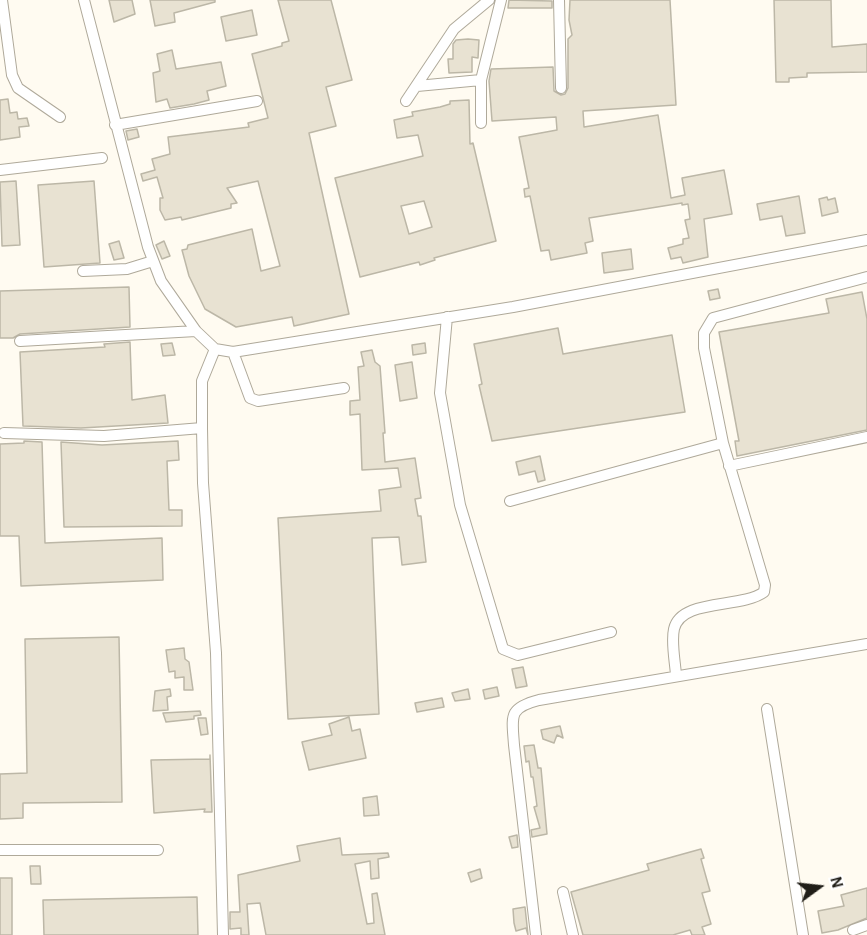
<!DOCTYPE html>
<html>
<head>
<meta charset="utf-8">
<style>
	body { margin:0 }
	#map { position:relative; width:867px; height:935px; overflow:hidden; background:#fffbf1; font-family:"Alegreya Sans",sans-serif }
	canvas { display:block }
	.north { position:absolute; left:789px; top:857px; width:60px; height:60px; -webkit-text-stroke:4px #fff; paint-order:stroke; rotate:75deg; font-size:16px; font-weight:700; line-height:24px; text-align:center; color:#201e18 }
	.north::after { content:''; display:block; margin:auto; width:21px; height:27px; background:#201e18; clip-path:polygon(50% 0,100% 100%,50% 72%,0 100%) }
</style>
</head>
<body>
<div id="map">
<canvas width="867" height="935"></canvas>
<div class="north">N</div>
</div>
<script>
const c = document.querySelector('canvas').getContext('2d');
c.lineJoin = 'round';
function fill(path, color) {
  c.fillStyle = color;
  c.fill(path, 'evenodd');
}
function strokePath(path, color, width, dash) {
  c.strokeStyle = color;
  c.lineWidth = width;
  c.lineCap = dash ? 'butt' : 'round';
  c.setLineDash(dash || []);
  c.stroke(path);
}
const building = new Path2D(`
	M109,0H132L135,14L114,22Z
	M150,0H215V2L174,13L175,22L155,26Z
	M278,0H331L352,80L326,87L336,126L309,133L349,314L294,326L292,317L236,327L205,309L189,276L182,250L187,249L188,245L252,229L261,271L280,266L258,181L227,188L237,203L231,204V208L182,220L181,217L165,220L160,210V198H163L157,177L143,181L141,174L155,170L152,159L170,154L168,137L249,127L248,123L268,118L252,54L282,46V43L289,41Z
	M509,0L552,1V8H508Z
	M570,0H670L676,105L583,111L584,127L658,115L671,198L685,195L682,178L724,170L732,214L704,219L708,257L683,263L681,257L671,259L668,248L683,244V239L689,238L685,220L690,219L688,204L682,205V203L589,218L593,241L585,243L587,253L551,260L549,250L541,251L530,196L525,197L524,189L529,188L519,137L557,130L556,117L492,121L489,81L491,69L553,67L554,91L561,95L565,94L568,88V39L572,35L569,20Z
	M774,0H831L832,47L867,44V72L807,73V77L789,78V82H776Z
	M252,10L257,35L226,41L221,17Z
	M468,39L479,40L478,58L472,57V72L449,73L448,59H453V44L456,40Z
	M172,50L176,69L221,62L226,86L207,91L209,100L194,104L170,108L167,99L156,102L153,73L160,71L157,54Z
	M8,99L10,113L17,112L18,119L27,118L29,126L19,127L20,137L0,140V100Z
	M469,100L470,144L473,143L496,241L434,258L435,260L420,265L419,262L360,277L335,178L423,156L418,135L397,138L394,120L413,116L412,112L440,107L450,104V101ZM424,201L432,227L409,234L401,206Z
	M137,129L139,137L128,140L126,131Z
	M16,181L20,245L2,246L0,182Z
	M94,181L100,263L44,267L38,185Z
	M799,196L805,233L786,236L782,216L760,220L757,204Z
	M827,197L828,200L835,198L838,212L822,216L819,199Z
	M119,241L124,258L114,260L109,244Z
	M164,241L170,256L162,259L156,245Z
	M631,249L633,269L604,273L602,253Z
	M129,287L130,327L20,334L13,338H0V291Z
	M718,289L720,298L710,300L708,291Z
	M862,292L867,319V430L737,456L735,441H739L719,332L823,314L829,313L826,299Z
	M558,328L563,354L672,335L685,412L492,441L479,385L482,384L474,344Z
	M130,342L132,400L165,395L168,423L81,428L23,426L20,352L105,347L104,344Z
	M172,343L175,355L163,356L161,344Z
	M425,343L426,353L413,355L412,345Z
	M372,350L375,362L380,366L385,433H383L385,462L415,458L421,498L415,499L418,516H421L426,562L402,565L399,537L372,538L379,714L288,719L278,518L381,511L379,490L401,487L398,468L362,470L360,414L350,415V401L360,400L358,367L364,366L361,352Z
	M412,362L417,398L400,401L395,365Z
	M24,441L42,442L45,543L162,538L163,580L21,586L19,536H0V444L24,443Z
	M178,441L179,460L167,461L169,510H182V526L64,527L61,442L102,445Z
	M540,456L545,480L538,482L535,471L519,475L516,462Z
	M119,637L122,802L23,803V818L0,819V774L27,773L25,639Z
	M184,648L185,659L189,662L193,690H184V677L175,678V671L169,672L166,650Z
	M523,667L527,686L516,688L512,669Z
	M497,687L499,696L485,699L483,690Z
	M170,689L171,696L167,697L168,710L153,711L155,691Z
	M468,689L470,699L455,701L452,693Z
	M442,698L444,707L417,712L415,703Z
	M200,711L201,715L194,716V719L166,722L163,713Z
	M349,717L352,731L360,729L366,758L309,770L302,742L332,735L329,724Z
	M198,718H206L208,734L201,735Z
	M560,726L563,738L557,735L554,743L543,739L541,730Z
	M534,745L538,768H541L547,834L532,837L531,830L540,828L534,807L537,806L533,777H531L529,761L526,762L524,746Z
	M210,755L212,812H204L205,809L154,813L151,760L210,759Z
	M377,796L379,815L364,816L363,798Z
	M517,835L518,847L512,848L509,837Z
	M340,838L342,855L388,853L389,857L378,859L379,878L371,879L370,861L355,864L367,924L374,923L372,894L377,893L385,935H266L260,903L247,904L249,935H241V928L230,929V912H240L238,875L300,861L297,846Z
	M701,849L704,858L701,859L710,891L702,893L711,924L702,927L705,935H692L690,930L673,935H583L571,892L649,870L647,864Z
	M30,866H40L41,884H31Z
	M480,869L482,878L471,882L468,873Z
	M0,878H12V935H0Z
	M867,888V918L838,930L822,933L818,911L844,906L841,895Z
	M197,897L198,935H44L43,900Z
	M525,907L528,935L526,928L516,931L514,923L513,909Z`);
fill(building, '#e8e2d2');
strokePath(building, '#bcb7a7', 1.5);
const minor = new Path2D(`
	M2,0L12,75L18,88L60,117
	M84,0L148,247L161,281L196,331L215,349L233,352L513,307L867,240
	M559,0L561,88
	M417,86L481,80
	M406,101L454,29L489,0
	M481,123V80L501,0
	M115,125L257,101
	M0,170L102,158
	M83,271L127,269L153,261
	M447,317L440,393L460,505L503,649L518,655L611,632
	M20,341L196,331
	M215,349L202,381V428L203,483L216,653L223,935
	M233,352L250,398L258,401L344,388
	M4,433L104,436L202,428
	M729,466L867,437
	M510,501L723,443
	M676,675C675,661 671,642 674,629C681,598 741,609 764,592L765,585L723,443L704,348V333L713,318L867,277
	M767,709L803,935
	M0,850H158
	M563,892L573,935
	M853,930L867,925
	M536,935L514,745C512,716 508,708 539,700L867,644`);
strokePath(minor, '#afa99a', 12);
strokePath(minor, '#fff', 10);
</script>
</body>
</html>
